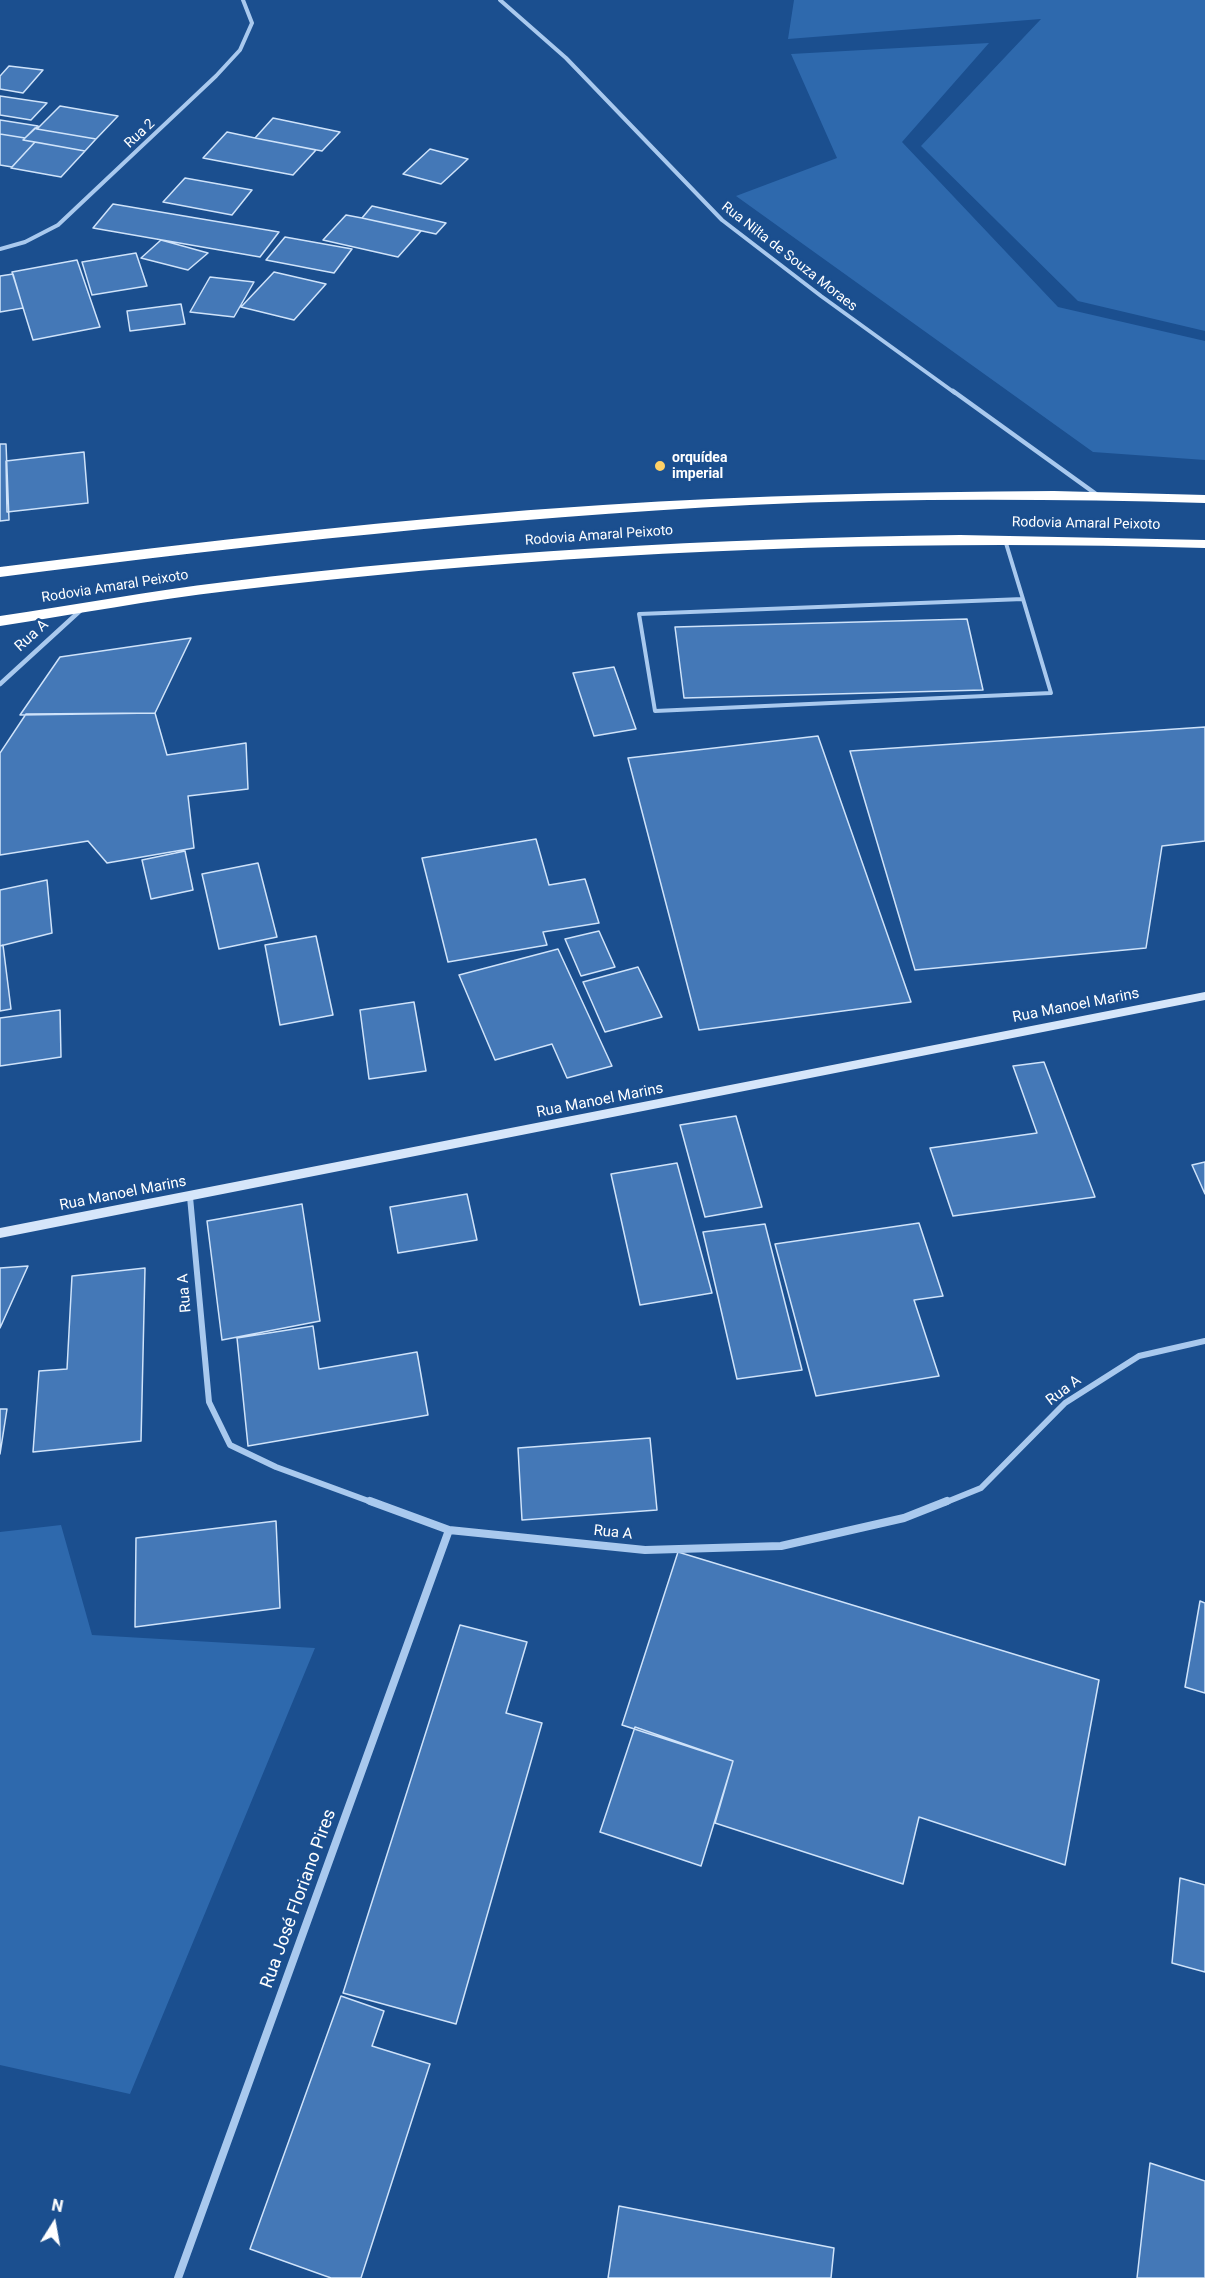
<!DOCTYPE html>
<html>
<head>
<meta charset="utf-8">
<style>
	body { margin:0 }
	#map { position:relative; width:1205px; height:2278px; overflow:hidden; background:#1b4f8f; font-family:Roboto,sans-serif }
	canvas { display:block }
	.north { position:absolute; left:24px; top:2194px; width:60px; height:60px; -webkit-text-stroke:4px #1b4f8f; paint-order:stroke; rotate:11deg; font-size:16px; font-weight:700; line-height:24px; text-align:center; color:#fff }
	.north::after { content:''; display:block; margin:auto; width:21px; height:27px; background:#fff; clip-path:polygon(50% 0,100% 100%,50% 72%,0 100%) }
</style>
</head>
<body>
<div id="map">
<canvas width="1205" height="2278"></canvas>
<div class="north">N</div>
</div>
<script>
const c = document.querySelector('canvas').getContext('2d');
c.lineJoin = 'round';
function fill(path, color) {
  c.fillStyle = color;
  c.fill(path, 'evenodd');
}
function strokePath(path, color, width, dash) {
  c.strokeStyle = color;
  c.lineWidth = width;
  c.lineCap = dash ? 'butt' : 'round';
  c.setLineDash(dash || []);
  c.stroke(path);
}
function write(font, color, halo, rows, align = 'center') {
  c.font = font + ' Roboto,sans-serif';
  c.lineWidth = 5;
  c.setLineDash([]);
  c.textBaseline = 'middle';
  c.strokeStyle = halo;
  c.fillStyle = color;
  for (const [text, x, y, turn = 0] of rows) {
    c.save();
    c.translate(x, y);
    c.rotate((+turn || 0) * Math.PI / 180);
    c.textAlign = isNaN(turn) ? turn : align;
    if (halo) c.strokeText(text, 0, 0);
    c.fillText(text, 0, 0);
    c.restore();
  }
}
fill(new Path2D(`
	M794,0H1205V331L1078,301L921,146L1041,19L788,39Z
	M989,43L902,142L1058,307L1205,341V460L1093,452L736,196L837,158L791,54Z
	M61,1525L92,1635L315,1648L130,2094L0,2065V1532Z`), '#2e69ad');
const building = new Path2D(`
	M9,66L43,70L23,93L0,89V76Z
	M0,96L47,103L31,120L0,115Z
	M60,106L118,116L96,139L37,129Z
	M273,118L340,132L322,151L255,138Z
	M0,120L38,126L25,138L0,134Z
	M35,128L37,129L96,139L85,151L23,140Z
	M227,132L255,138L316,150L293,175L203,158Z
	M0,134L25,138L23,140L35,142L12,167L0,165Z
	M35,142L85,151L61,177L11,168Z
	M430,149L468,159L441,184L403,174Z
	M185,178L252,190L232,215L163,202Z
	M113,204L279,232L260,257L93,228Z
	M372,206L446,223L436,234L362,218Z
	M346,215L362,218L421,231L398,257L323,240Z
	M285,237L352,249L334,273L266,260Z
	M161,240L208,253L188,270L141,258Z
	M136,253L147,286L92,295L82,262Z
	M77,260L100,327L33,340L12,272Z
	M274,272L326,284L294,320L241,307Z
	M13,274L23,308L0,312V276Z
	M210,277L254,282L234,317L190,312Z
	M181,304L185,324L130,331L127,311Z
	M0,444H6L9,520L0,521Z
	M84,452L88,503L7,512L6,461Z
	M967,619L983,690L684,698L675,627Z
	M191,638L155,713L20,715L60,657Z
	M614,667L636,729L594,736L573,673Z
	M155,713L167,755L246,743L248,789L188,796L194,848L107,863L88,841L0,855V753L26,714Z
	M1205,727V841L1162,846L1146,948L915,970L850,751Z
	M818,736L911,1002L699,1030L628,758Z
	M536,839L549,885L585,879L599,923L543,932L547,945L448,962L422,858Z
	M185,851L193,890L151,899L142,860Z
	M258,863L277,937L219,949L202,874Z
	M47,880L52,933L0,946V890Z
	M599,931L615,967L581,976L565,939Z
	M316,936L333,1015L280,1025L265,945Z
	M3,945L11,1009L0,1011V946Z
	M558,949L612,1066L567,1078L552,1044L495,1060L459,975Z
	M638,967L662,1017L605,1032L583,982Z
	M414,1002L426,1071L369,1079L360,1010Z
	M60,1010L61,1057L0,1066V1018Z
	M1044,1062L1095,1197L953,1216L930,1148L1037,1133L1013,1066Z
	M736,1116L762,1207L705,1217L680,1125Z
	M1205,1162V1194L1192,1165Z
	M677,1163L712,1293L640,1305L611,1174Z
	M467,1194L477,1240L398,1253L390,1207Z
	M302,1204L320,1321L222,1340L207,1221Z
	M919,1223L943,1296L914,1300L939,1376L816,1396L775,1244Z
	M765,1224L802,1370L737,1379L703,1232Z
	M28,1266L0,1328V1268Z
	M145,1268L141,1441L33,1452L39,1371L67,1369L72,1276Z
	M313,1326L319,1369L417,1352L428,1415L248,1446L237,1338Z
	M0,1409H7L0,1454Z
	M650,1438L657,1510L522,1520L518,1448Z
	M276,1521L280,1608L135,1627L136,1538Z
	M678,1552L1099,1680L1065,1865L919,1817L903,1884L715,1823L733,1761L622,1725Z
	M1200,1601L1205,1603V1693L1185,1687Z
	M460,1625L527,1642L506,1713L542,1723L456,2024L343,1993Z
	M635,1727L733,1761L701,1866L600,1832Z
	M1180,1878L1205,1885V1972L1172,1963Z
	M341,1996L384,2011L372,2046L430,2064L361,2278H331L250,2249Z
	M1150,2163L1205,2181V2278H1137Z
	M619,2206L834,2248L831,2278H608Z`);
fill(building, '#4478b7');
strokePath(building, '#cfe3fa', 1.5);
strokePath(new Path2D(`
	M1005,540L1023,599
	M1023,599L1051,693L655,711L639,614Z`), '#a9c9ee', 4);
strokePath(new Path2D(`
	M500,0L566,58L722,220L821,296L955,393
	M0,249L25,242L58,225L216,76L240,50L252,23L243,0`), '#a9c9ee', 4);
strokePath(new Path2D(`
	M953,391L1096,494
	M0,684L82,609`), '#a9c9ee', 4.5);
strokePath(new Path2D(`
	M190,1197L209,1402L230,1445L276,1467L374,1503
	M944,1503L981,1488L1065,1403L1139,1356L1205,1341`), '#a9c9ee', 6);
strokePath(new Path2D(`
	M370,1501L449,1530L645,1550L781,1546L904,1518L947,1501
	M178,2278L449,1530`), '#a9c9ee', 8);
fill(new Path2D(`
	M1205,992V1000L0,1238V1228Z`), '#d6e6fa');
fill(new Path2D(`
	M1054,491L1205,495V503C1053,499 901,498 750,505C499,518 249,545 0,577V567C200,542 401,518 603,505C753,495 903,492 1054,491Z
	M960,535L1205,540V548C878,538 553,552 228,591C152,600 76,614 0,626V616C75,605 150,591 225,582C469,552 715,538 960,535Z`), '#fff');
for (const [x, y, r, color] of [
	[660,466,6,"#ffd166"]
]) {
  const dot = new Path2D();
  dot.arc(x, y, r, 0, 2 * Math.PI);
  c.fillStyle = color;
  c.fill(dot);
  strokePath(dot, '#1b4f8f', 2);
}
write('14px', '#fff', '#1b4f8f', [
	["Rua 2",140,134,-43],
	["Rua Nilta de Souza Moraes",789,257,38],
	["Rodovia Amaral Peixoto",1086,524,1],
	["Rodovia Amaral Peixoto",599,536,-4],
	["Rodovia Amaral Peixoto",115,587,-9]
]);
write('bold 14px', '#fff', '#1b4f8f', [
	["orquídea",672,458],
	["imperial",672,474]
], 'left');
write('15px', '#fff', '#1b4f8f', [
	["Rua A",32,636,-42],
	["Rua Manoel Marins",1076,1006,-11],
	["Rua Manoel Marins",600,1101,-11],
	["Rua Manoel Marins",123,1194,-11],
	["Rua A",185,1293,-95],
	["Rua A",1064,1391,-37],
	["Rua A",613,1533,6]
]);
write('18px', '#fff', '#1b4f8f', [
	["Rua José Floriano Pires",299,1899,-70]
]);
</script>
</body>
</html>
